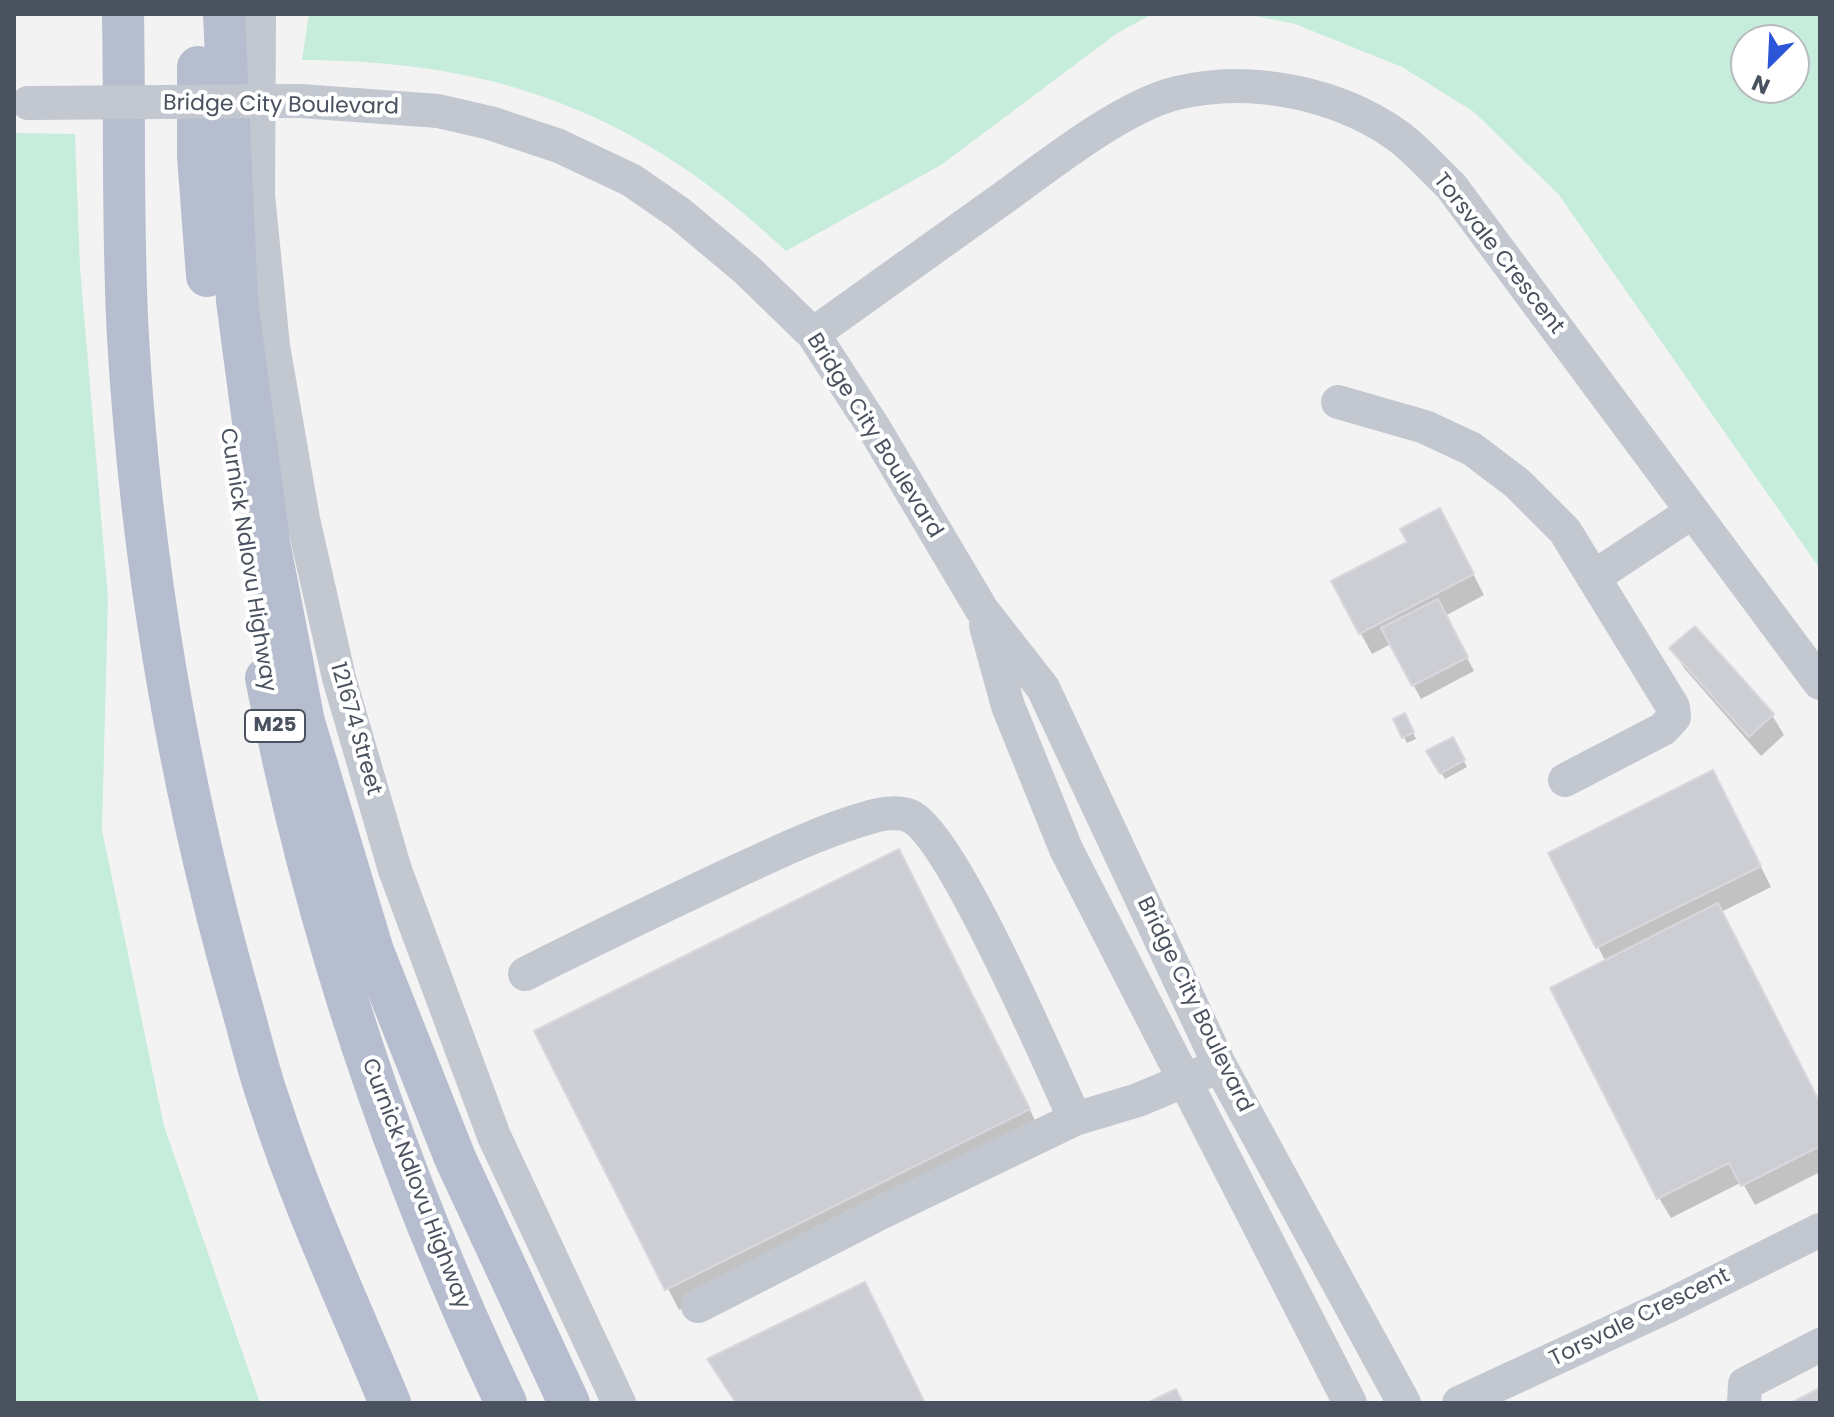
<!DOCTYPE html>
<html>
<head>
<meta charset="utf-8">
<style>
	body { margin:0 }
	#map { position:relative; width:1834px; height:1417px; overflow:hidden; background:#f4f3f3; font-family:Poppins,sans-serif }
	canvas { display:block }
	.frame { position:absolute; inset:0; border:16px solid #4b525f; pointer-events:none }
	.north { position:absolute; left:1730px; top:24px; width:80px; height:80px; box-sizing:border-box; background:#fff; border:2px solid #b7babf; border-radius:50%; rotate:204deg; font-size:22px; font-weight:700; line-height:32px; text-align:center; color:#4b525f }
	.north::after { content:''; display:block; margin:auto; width:28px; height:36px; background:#2a55d7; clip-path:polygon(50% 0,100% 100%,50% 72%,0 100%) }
</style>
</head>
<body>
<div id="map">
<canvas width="1834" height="1417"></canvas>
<div class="frame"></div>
<div class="north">N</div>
</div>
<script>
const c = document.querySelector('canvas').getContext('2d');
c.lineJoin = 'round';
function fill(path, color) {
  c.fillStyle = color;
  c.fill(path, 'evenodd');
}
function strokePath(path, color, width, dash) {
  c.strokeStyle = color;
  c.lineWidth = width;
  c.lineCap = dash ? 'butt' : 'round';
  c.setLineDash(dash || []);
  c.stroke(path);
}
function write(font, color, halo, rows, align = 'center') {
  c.font = font + ' Poppins,sans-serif';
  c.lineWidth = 8;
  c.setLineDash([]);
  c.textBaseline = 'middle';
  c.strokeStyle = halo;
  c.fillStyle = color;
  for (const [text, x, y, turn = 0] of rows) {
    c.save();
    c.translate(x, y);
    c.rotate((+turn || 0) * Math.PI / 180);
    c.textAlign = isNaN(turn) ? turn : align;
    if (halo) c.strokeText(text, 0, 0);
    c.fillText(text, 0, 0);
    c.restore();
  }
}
fill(new Path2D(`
	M309,14H1152L1116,34L941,165L786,251C642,115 500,60 302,60Z
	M1245,14H1820V569L1559,195L1474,112L1402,67L1295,24ZM1746,40H1794V88H1746Z
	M14,133L75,134L80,267L108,598L102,830L164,1126L260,1403H14Z`), '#c6eddc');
fill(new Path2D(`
	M1451,531L1484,595L1445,616L1474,671L1421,699L1391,644L1372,654L1333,582Z
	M1672,648L1772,715L1784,735L1761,756L1684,668Z
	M1395,720L1408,722L1416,739L1407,743Z
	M1452,739L1467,767L1445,779L1429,752Z
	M1724,793L1771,887L1721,912L1820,1104V1172L1755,1205L1742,1182L1671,1218L1659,1198L1606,962L1598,947Z
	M910,872L1040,1130L679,1310L537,1032Z`), '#0003');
const building = new Path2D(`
	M1440,508L1474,574L1359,634L1331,581L1407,542L1400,529Z
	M1438,599L1468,657L1412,686L1381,628Z
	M1695,626L1774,714L1749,737L1669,648Z
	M1405,713L1414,732L1402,738L1393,719Z
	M1453,737L1465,760L1440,774L1426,751Z
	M1713,770L1761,866L1596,948L1548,853Z
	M899,849L1030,1109L665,1290L534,1031Z
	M1718,903L1820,1103V1146L1741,1186L1729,1163L1657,1199L1550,988Z
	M865,1282L925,1403H736L707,1359Z
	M1820,1388V1403H1791Z
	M1176,1389L1183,1403H1147Z`);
fill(building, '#cdced4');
strokePath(building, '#d7d8dd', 2);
strokePath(new Path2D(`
	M259,14L258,195L273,346L303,519L339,678L395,870L494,1136L619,1403
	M300,101L438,111L490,123L559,146L631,180L679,213L747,270L813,334L874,428L982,610L1043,688L1219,1064L1404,1403
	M813,334C877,288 941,242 1006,196C1051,163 1125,105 1177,93C1250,75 1338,93 1398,136C1417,150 1434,170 1451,186L1820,683
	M1338,402L1425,427L1472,449L1517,483L1565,531L1673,707L1674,717L1663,729L1565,780
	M1594,577L1692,512
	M986,626L1008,706L1066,849L1350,1403
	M525,974C594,939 663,906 733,873C778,852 826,829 874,816C884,813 900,812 910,816C953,837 1050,1065 1075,1119
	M698,1306L876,1215L1075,1119L1138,1100L1205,1072
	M1459,1403L1670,1305L1820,1230
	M1744,1403L1745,1384L1820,1345`), '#c2c7d0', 34);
strokePath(new Path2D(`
	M123,14C125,121 122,230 128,337C141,559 178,780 238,993C249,1030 257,1068 270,1104C303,1206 349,1304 390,1403
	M224,14L237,301L269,542L304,722L373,951L455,1158L569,1403
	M198,67V156L207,276
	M266,678C315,929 396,1173 506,1403`), '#b5bdce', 42);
strokePath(new Path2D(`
	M28,103L300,101`), '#c2c7d0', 34);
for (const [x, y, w] of [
	[275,726,60]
]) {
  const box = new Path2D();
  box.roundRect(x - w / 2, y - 16, w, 32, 6);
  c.fillStyle = '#fff';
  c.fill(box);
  strokePath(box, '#4b525f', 2);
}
write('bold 20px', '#4b525f', null, [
	["M25",275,726]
]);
write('22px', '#4b525f', '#fff', [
	["Bridge City Boulevard",281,106,1],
	["Torsvale Crescent",1498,254,52],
	["Bridge City Boulevard",874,436,58],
	["Curnick Ndlovu Highway",247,560,81],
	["121674 Street",355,729,74],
	["Bridge City Boulevard",1194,1005,64],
	["Curnick Ndlovu Highway",415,1184,69],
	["Torsvale Crescent",1640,1318,-26]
]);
</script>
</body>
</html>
